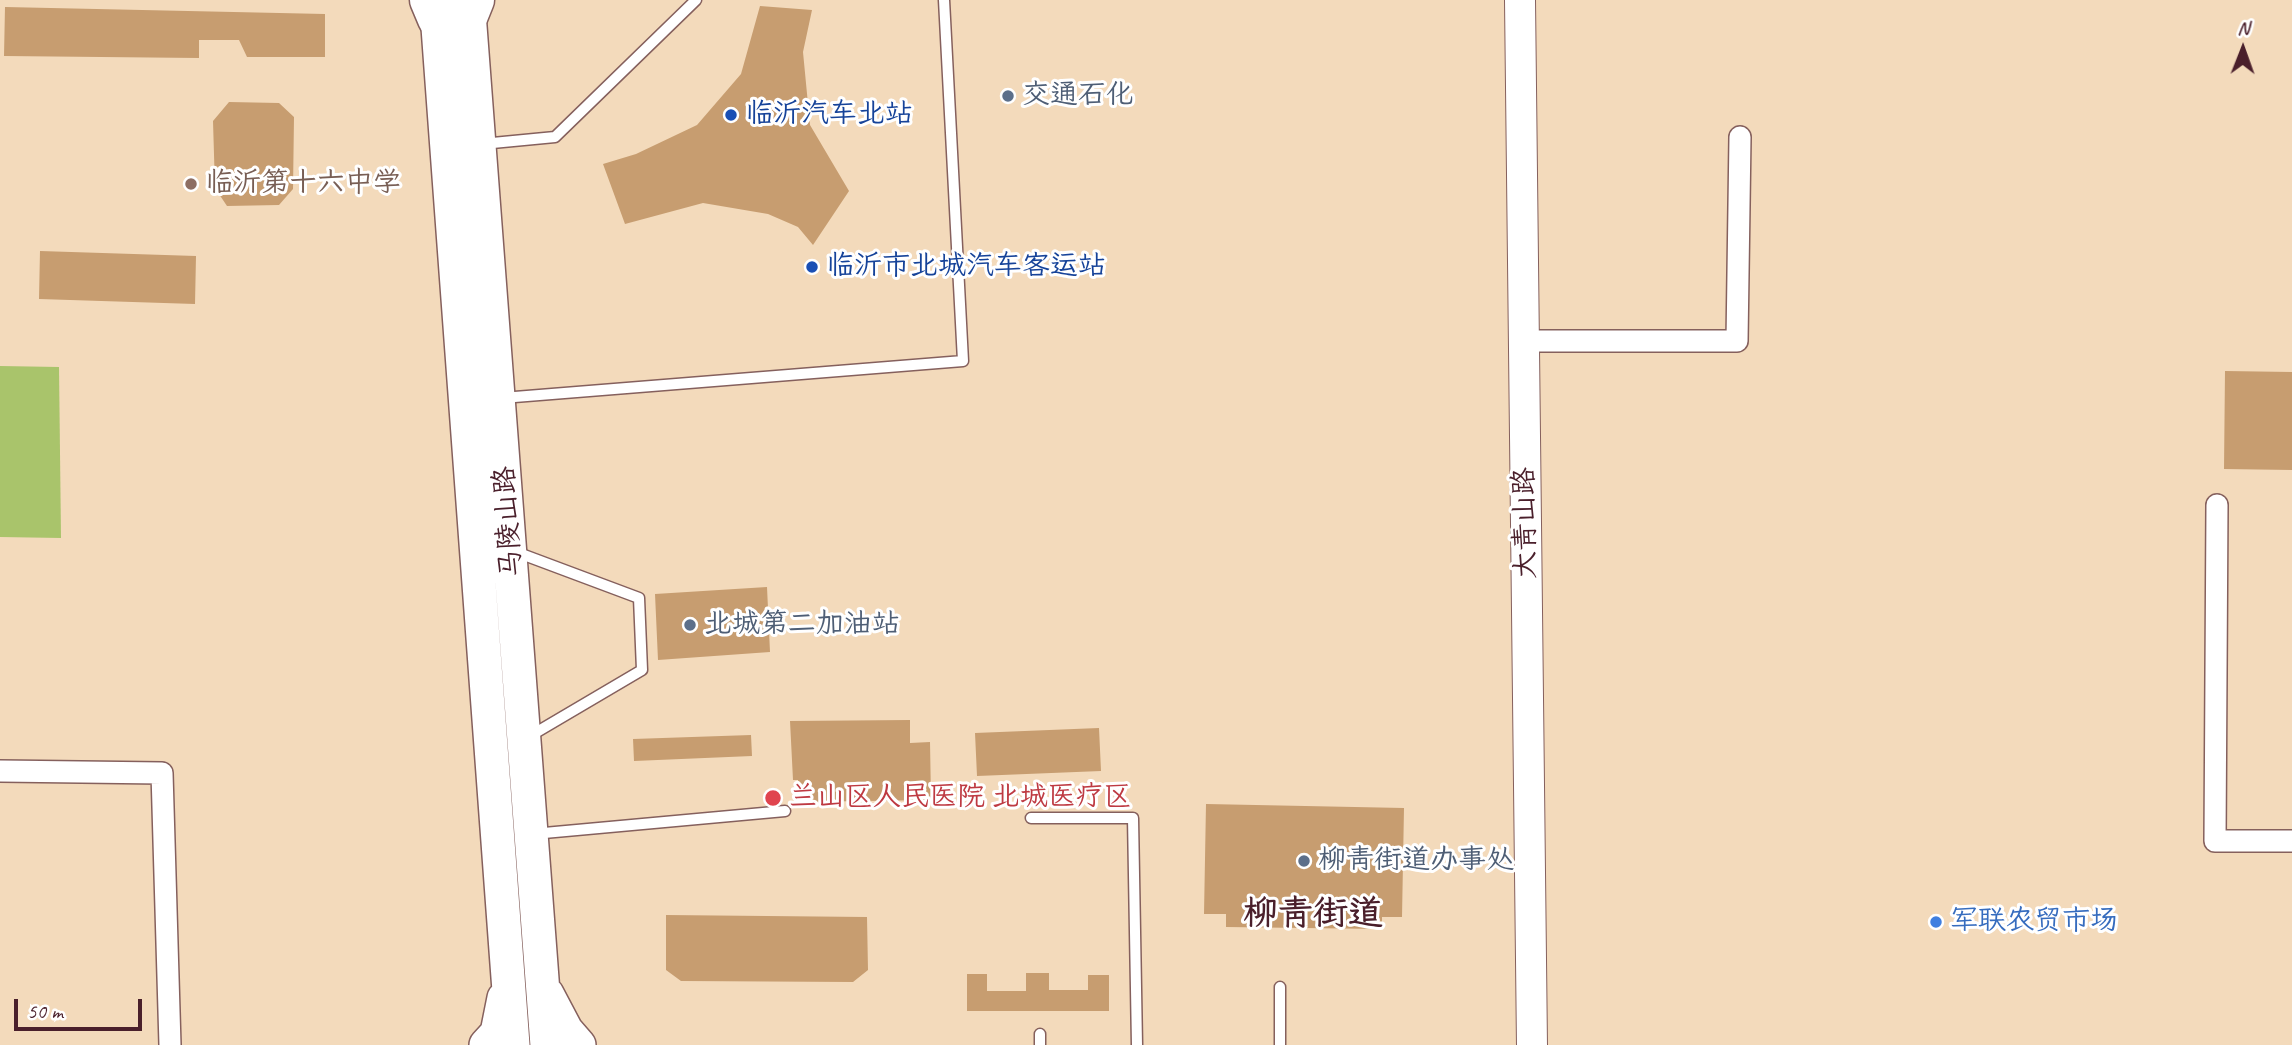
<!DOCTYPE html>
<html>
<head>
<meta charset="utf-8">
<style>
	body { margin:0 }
	#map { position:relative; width:2292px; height:1045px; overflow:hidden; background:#f3dabb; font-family:Caveat,sans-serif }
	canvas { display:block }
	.north { position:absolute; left:2208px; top:14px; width:70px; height:70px; -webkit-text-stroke:5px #fff; paint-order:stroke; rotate:1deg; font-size:19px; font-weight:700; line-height:28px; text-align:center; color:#4a1f2b }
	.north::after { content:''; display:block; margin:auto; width:24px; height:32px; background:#4a1f2b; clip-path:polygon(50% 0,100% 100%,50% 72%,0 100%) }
	.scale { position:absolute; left:14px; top:999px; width:128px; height:32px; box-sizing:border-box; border:4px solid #4a1f2b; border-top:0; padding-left:9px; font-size:21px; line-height:24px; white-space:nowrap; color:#4a1f2b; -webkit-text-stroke:5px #fff; paint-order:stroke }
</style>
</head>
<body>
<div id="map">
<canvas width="2292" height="1045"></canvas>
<div class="north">N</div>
<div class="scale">50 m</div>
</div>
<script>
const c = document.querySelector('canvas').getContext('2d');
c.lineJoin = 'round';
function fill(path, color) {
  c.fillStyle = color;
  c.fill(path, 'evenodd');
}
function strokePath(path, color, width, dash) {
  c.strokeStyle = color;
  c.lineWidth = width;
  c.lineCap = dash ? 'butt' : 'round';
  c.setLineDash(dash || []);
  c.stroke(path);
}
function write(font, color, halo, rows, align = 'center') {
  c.font = font + ' Caveat,"LXGW WenKai TC",sans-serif';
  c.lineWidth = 6;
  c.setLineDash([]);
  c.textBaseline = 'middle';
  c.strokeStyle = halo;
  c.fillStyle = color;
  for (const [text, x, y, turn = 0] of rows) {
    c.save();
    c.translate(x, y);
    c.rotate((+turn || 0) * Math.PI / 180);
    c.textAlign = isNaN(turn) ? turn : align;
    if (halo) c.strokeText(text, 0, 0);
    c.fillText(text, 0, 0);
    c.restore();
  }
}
fill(new Path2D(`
	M0,366L59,367L61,538L0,537Z`), '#a9c46b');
fill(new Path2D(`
	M760,6L812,10L803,52L810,125L849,191L813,245L798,227L768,214L703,203L625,224L603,164L636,154L697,125L741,74Z
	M5,7L325,14V57H247L239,40H199V58L4,56Z
	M229,102L279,103L294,117L293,189L279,205L227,206L215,188L213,121Z
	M40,251L196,256L195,304L39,299Z
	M2225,371L2292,372V470L2224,469Z
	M767,587L770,652L658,660L655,594Z
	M910,720V743L930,742L931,800L799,802L798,780H793L790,721Z
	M1099,728L1101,771L977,776L975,733Z
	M751,735L752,756L634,761L633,739Z
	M1206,804L1404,808L1402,917H1382V929L1226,927V914H1204Z
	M666,915L867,917L868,970L853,982L681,981L666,970Z
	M1026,973H1049V990H1088V975H1109V1011H967V974H987V991H1026Z`), '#c79d70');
const lane = new Path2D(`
	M482,144L555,137L696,0
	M502,398L963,361L944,0
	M516,552L639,598L642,670L530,736
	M1031,818H1133L1137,1045
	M533,834L785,811
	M1280,987V1045
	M1040,1045V1034`);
const street = new Path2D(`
	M1524,341H1737L1740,137
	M2217,505L2215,841H2292
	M0,771L162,773L170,1045`);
const secondary = new Path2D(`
	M1520,0L1532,1045`);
const primary = new Path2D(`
	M436,0L513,1045
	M468,0L547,1045
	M547,994L566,1030L579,1045
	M486,1045L497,1033L504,998`);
const highway = new Path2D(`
	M429,0L437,19
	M469,15L475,0`);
strokePath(lane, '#85605d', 13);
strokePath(street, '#85605d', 24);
strokePath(secondary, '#85605d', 32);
strokePath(primary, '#85605d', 36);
strokePath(highway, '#85605d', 41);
strokePath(lane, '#fff', 10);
strokePath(street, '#fff', 21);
strokePath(secondary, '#fff', 30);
strokePath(primary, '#fff', 33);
strokePath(highway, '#fff', 38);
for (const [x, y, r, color] of [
	[1008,96,7,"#5c6f8a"],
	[731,115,7,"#1a4fb4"],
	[191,184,7,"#8d6e63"],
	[812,267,7,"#1a4fb4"],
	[690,625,7,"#5c6f8a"],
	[773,798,9,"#e0444e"],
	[1304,861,7,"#5c6f8a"],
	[1936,922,7,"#3f7fe0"]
]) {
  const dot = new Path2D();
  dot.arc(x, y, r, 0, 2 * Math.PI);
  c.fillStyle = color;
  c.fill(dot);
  strokePath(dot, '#fff', 2.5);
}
write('28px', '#4e5e75', '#fff', [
	["交通石化",1022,96],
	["北城第二加油站",704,625],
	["柳青街道办事处",1318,861]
], 'left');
write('28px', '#164399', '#fff', [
	["临沂汽车北站",745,115],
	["临沂市北城汽车客运站",826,267]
], 'left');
write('28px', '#785e54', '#fff', [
	["临沂第十六中学",205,184]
], 'left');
write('28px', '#4a1f2b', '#fff', [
	["马陵山路",509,522,-94],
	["大青山路",1526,523,-91]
]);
write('28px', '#be3a42', '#fff', [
	["兰山区人民医院 北城医疗区",789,798]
], 'left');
write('28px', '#366cbe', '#fff', [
	["军联农贸市场",1950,922]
], 'left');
write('bold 35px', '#4a1f2b', '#fff', [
	["柳青街道",1313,915]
]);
</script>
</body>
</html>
